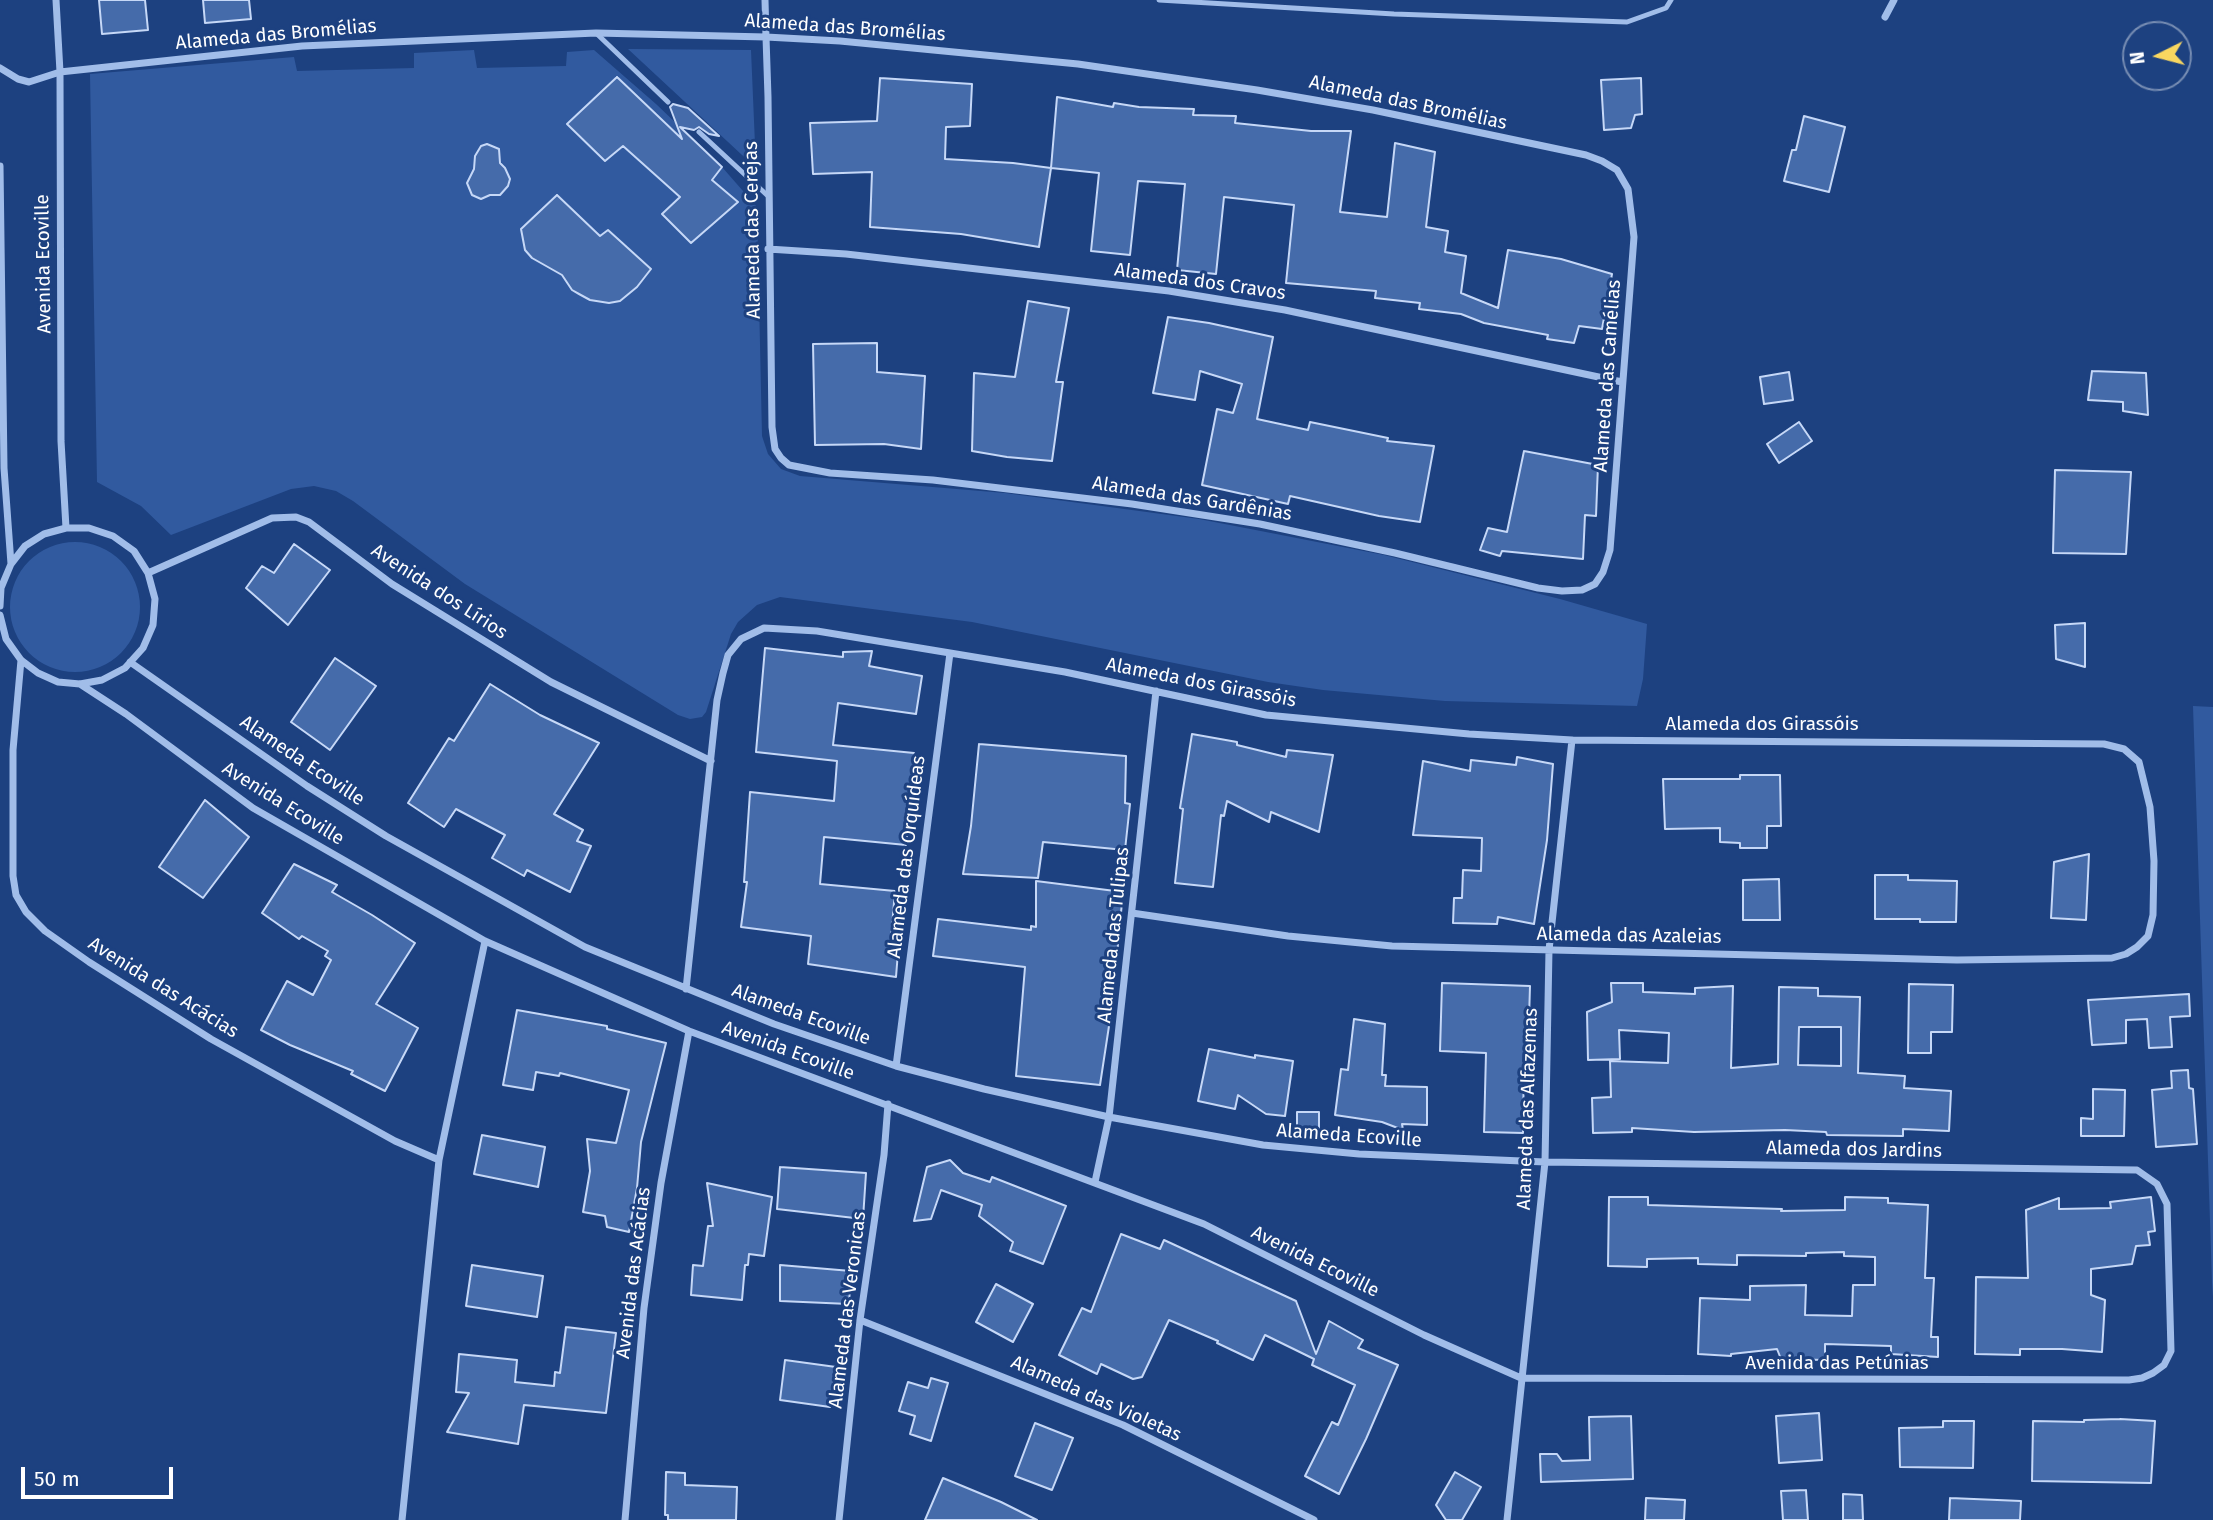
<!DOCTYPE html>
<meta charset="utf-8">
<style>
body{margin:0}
#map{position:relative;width:2213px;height:1520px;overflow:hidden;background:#1d4180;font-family:"Fira Sans",sans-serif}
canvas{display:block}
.north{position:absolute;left:2122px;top:21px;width:70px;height:70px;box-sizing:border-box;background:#1d4180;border:2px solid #778db3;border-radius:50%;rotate:264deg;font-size:19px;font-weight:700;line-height:28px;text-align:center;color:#fff}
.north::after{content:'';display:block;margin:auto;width:24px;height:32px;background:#f9d760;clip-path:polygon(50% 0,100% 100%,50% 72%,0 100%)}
.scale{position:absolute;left:21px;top:1467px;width:152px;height:32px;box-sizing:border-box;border:4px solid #fff;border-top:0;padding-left:9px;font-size:21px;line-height:24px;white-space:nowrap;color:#fff;-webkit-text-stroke:5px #1d4180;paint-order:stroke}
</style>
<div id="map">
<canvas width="2213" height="1520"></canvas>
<div class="north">N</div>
<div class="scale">50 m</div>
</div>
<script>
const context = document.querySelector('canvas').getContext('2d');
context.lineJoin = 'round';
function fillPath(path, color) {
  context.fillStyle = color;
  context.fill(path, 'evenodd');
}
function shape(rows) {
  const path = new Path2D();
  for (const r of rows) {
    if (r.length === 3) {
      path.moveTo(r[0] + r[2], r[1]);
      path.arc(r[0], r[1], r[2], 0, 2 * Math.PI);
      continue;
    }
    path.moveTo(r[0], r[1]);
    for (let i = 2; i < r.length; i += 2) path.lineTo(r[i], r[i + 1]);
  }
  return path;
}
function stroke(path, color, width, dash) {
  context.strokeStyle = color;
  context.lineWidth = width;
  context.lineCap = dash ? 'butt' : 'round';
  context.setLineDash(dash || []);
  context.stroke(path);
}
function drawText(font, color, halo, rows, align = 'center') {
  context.font = font + ' "Fira Sans",sans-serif';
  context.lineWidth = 6;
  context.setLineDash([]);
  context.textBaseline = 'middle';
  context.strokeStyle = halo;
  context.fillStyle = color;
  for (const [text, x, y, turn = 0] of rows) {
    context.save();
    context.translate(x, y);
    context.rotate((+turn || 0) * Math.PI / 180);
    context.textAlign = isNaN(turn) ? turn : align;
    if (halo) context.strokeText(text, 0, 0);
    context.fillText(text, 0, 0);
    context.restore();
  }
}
fillPath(shape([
 [628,49,751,50,756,168],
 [474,50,477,68,566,66,567,52,594,50,656,104,722,167,757,207,762,436,768,454,781,469,800,476,1005,493,1199,519,1384,555,1560,599,1647,624,1643,679,1637,706,1445,701,1323,690,1268,682,972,622,780,597,757,605,738,622,731,634,706,712,702,717,690,719,678,715,465,584,353,501,336,491,314,486,291,489,171,535,141,506,97,482,90,74,294,57,297,71,414,68,414,53],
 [75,607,65],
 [2193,706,2213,707,2213,1297,2212,1282]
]), '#315a9f');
const building = shape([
 [99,0,145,0,148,30,102,34,99,0],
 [203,0,249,0,251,19,205,23,203,0],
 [617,77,682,139,670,107,673,104,688,108,719,136,709,134,699,127,694,130,680,127,722,167,712,180,738,202,691,243,662,214,680,197,623,146,605,161,567,124,617,77],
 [880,78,972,84,970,126,946,127,945,159,1013,163,1051,168,1039,247,961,234,870,227,872,172,813,174,810,123,877,121,880,78],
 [1641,78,1642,114,1635,115,1631,128,1604,130,1601,80,1641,78],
 [1057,97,1113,107,1114,103,1139,107,1194,109,1193,115,1236,116,1235,123,1311,131,1351,131,1340,212,1387,217,1395,143,1435,152,1426,227,1448,231,1445,252,1466,256,1461,293,1498,308,1508,250,1561,259,1612,274,1602,329,1579,326,1574,343,1547,339,1548,335,1484,323,1461,314,1419,309,1420,303,1375,298,1376,291,1286,283,1294,205,1224,197,1216,274,1177,270,1185,184,1138,181,1130,255,1091,251,1099,173,1051,168,1057,97],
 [1804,116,1845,127,1829,192,1784,181,1792,150,1796,150,1804,116],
 [487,144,499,149,500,163,505,168,510,179,508,186,500,195,490,195,481,199,472,195,467,183,474,169,475,156,481,146,487,144],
 [557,195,600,236,608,230,651,269,637,287,620,301,609,303,590,300,579,294,572,290,562,275,532,258,525,250,521,229,557,195],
 [1028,301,1069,308,1056,382,1063,382,1052,461,1007,457,972,451,974,373,1015,377,1028,301],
 [1168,317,1209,323,1273,337,1257,419,1308,430,1310,422,1388,438,1387,441,1434,446,1420,522,1379,516,1290,496,1288,504,1202,485,1217,409,1233,413,1242,384,1200,371,1195,400,1153,393,1168,317],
 [877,343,877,372,925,376,921,449,884,444,815,445,813,344,877,343],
 [2092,371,2146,373,2148,415,2123,411,2123,402,2088,400,2092,371],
 [1789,372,1793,400,1764,404,1760,377,1789,372],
 [1799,422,1812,441,1779,463,1767,444,1799,422],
 [1524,451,1598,465,1596,516,1585,515,1583,559,1502,551,1500,556,1480,550,1488,528,1507,532,1524,451],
 [2055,470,2131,472,2126,554,2053,553,2055,470],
 [294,544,330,570,288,625,246,588,262,566,274,573,294,544],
 [2085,623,2085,667,2056,659,2055,625,2085,623],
 [765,648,843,657,843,652,872,651,869,666,922,676,916,714,838,703,833,745,914,753,906,845,824,837,820,884,895,891,891,938,899,939,896,977,808,964,811,936,741,927,747,882,744,882,750,792,834,801,837,761,756,752,765,648],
 [335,658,376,686,330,750,291,722,335,658],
 [490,684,540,715,599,743,554,814,583,830,577,841,591,846,570,892,527,870,524,876,492,858,505,835,456,809,444,827,408,803,449,738,454,741,490,684],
 [1192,734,1237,742,1237,745,1286,757,1287,750,1333,755,1319,832,1271,812,1269,822,1227,801,1224,816,1221,815,1213,887,1175,883,1183,809,1180,808,1192,734],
 [979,744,1126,756,1125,803,1130,804,1125,850,1043,842,1038,878,963,874,971,826,979,744],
 [1517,757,1553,764,1547,840,1534,924,1498,917,1497,924,1453,923,1454,898,1462,898,1463,870,1481,871,1482,838,1413,835,1423,761,1470,771,1471,760,1516,765,1517,757],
 [1740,775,1780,775,1781,826,1767,826,1767,848,1740,848,1740,843,1720,842,1720,828,1665,829,1663,779,1740,779,1740,775],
 [205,800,249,837,203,898,159,867,205,800],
 [2089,854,2086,920,2051,918,2054,862,2089,854],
 [294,864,337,885,332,892,372,915,415,943,376,1004,418,1028,385,1091,351,1074,353,1071,290,1045,261,1030,287,981,313,995,331,960,325,956,328,951,302,936,299,939,262,913,294,864],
 [1875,875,1908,875,1908,880,1957,881,1956,922,1920,922,1920,919,1875,919,1875,875],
 [1779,879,1780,920,1743,920,1743,880,1779,879],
 [1036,881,1123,892,1115,975,1112,975,1109,1026,1100,1085,1016,1076,1025,967,933,956,938,919,1031,930,1031,926,1036,927,1036,881],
 [1442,983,1530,986,1528,1052,1524,1052,1523,1133,1484,1132,1486,1053,1440,1051,1442,983],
 [1611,983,1643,983,1643,992,1695,994,1695,988,1733,986,1731,1068,1778,1064,1779,987,1818,988,1818,996,1860,997,1858,1073,1905,1076,1904,1088,1951,1091,1949,1131,1903,1129,1903,1136,1827,1135,1826,1132,1785,1130,1694,1132,1632,1128,1632,1132,1593,1133,1592,1098,1611,1097,1610,1061,1668,1063,1669,1033,1619,1030,1620,1059,1588,1060,1587,1012,1612,1002,1611,983],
 [1799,1027,1841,1027,1841,1066,1798,1065,1799,1027],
 [1909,984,1953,985,1952,1032,1931,1032,1931,1053,1908,1053,1909,984],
 [2189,994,2190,1016,2170,1017,2172,1047,2149,1048,2147,1019,2126,1020,2126,1043,2092,1045,2088,1000,2189,994],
 [517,1010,607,1026,607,1029,666,1043,641,1142,637,1188,629,1232,607,1227,605,1216,583,1212,590,1171,587,1139,616,1143,629,1090,560,1073,559,1076,536,1072,533,1090,503,1085,517,1010],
 [1354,1019,1385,1024,1382,1075,1386,1075,1385,1086,1427,1087,1427,1125,1402,1124,1403,1130,1382,1122,1335,1115,1341,1069,1348,1070,1354,1019],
 [1209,1049,1255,1058,1255,1055,1293,1061,1285,1116,1266,1114,1238,1095,1235,1109,1198,1101,1209,1049],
 [2188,1070,2189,1088,2193,1089,2197,1144,2156,1147,2152,1090,2172,1088,2171,1071,2188,1070],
 [2093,1089,2125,1090,2124,1136,2081,1136,2081,1118,2093,1119,2093,1089],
 [1297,1112,1319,1112,1319,1134,1297,1134,1297,1112],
 [482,1135,545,1147,538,1187,474,1174,482,1135],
 [950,1160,963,1173,990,1182,992,1177,1066,1206,1043,1264,1010,1251,1013,1242,979,1216,982,1205,941,1190,931,1219,914,1221,927,1167,950,1160],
 [780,1167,866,1173,863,1219,777,1209,780,1167],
 [707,1183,772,1197,764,1256,749,1254,748,1265,745,1265,742,1300,691,1295,693,1265,703,1266,708,1226,713,1226,707,1183],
 [1609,1197,1648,1197,1648,1205,1782,1209,1781,1211,1845,1210,1845,1197,1888,1198,1888,1203,1928,1205,1925,1278,1934,1278,1931,1337,1938,1337,1938,1357,1891,1354,1891,1346,1825,1344,1825,1360,1781,1359,1777,1349,1731,1354,1731,1356,1698,1354,1700,1298,1750,1300,1750,1286,1806,1285,1805,1315,1852,1316,1853,1285,1875,1285,1875,1257,1844,1256,1844,1252,1806,1253,1806,1256,1737,1255,1737,1265,1698,1264,1698,1258,1647,1259,1647,1267,1608,1266,1609,1197],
 [2151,1197,2155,1231,2148,1232,2150,1245,2136,1246,2132,1264,2091,1269,2091,1295,2105,1300,2102,1352,2062,1349,2020,1349,2020,1355,1975,1354,1976,1277,2028,1278,2026,1210,2059,1198,2059,1209,2111,1208,2110,1202,2151,1197],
 [1121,1234,1160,1249,1164,1240,1296,1301,1316,1354,1329,1321,1363,1340,1358,1348,1398,1365,1366,1439,1339,1494,1305,1476,1332,1422,1338,1425,1355,1385,1312,1365,1314,1359,1265,1335,1253,1360,1217,1343,1218,1341,1169,1320,1142,1377,1133,1379,1101,1364,1097,1374,1059,1355,1082,1308,1091,1312,1121,1234],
 [472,1265,543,1276,537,1317,466,1306,472,1265],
 [780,1265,851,1271,849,1304,780,1301,780,1265],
 [996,1284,1033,1304,1013,1342,976,1322,996,1284],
 [566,1327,616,1333,606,1413,524,1405,518,1444,447,1432,469,1393,456,1392,459,1354,517,1360,515,1382,554,1386,555,1372,560,1373,566,1327],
 [785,1360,836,1367,830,1407,780,1400,785,1360],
 [931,1378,948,1383,931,1441,910,1434,915,1416,899,1411,908,1382,928,1388,931,1378],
 [1819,1413,1822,1460,1779,1463,1776,1416,1819,1413],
 [1631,1416,1633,1479,1541,1482,1540,1454,1557,1454,1562,1461,1590,1460,1589,1417,1631,1416],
 [2120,1419,2155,1421,2151,1483,2032,1481,2033,1421,2084,1422,2084,1420,2120,1419],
 [1943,1421,1974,1421,1973,1468,1900,1467,1899,1428,1943,1427,1943,1421],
 [1035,1423,1073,1438,1052,1490,1015,1476,1035,1423],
 [666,1472,685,1473,685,1485,737,1487,736,1520,668,1520,668,1515,665,1515,666,1472],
 [1455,1472,1481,1487,1462,1520,1446,1520,1436,1505,1455,1472],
 [943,1478,1001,1502,1037,1520,925,1520,943,1478],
 [1806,1490,1808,1520,1783,1520,1781,1491,1806,1490],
 [1843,1494,1862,1495,1863,1520,1843,1520,1843,1494],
 [1646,1498,1685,1500,1684,1520,1645,1520,1646,1498],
 [1950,1498,2021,1501,2020,1520,1949,1520,1950,1498]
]);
fillPath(building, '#456baa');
stroke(building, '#c6d8f7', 2);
stroke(shape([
 [1159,0,1394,14,1627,22,1666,8,1671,0],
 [596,33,668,102],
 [699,132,768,196]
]), '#a1bde9', 5);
stroke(shape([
 [56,0,60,72,61,441,66,528],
 [1885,17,1894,0],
 [0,68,18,79,29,82,60,72,302,46,596,33,766,37,840,41,1078,64,1257,90,1373,110,1586,155,1602,161,1617,170,1628,189,1634,237,1610,550,1603,572,1595,584,1582,590,1562,591,1538,588,1395,553,1260,524,1132,504,933,480,830,473,789,465,781,458,775,449,772,427,768,97,766,37,765,0],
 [0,166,4,468,11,564],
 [768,249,846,254,1169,291,1285,310,1622,382],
 [148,573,272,518,296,517,309,522,392,584,551,682,711,761],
 [0,606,1,588,11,564,25,546,44,534,66,528,89,528,113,536,134,551,148,573,155,599,153,625,143,648,125,668,102,680,80,684,58,682,38,673,21,660,6,639,0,615],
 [21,660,13,750,13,876,16,895,26,912,45,931,89,962,211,1039,395,1141,439,1160],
 [80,684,126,714,253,808,485,941,689,1031,1204,1224,1424,1335,1521,1378,2129,1380,2142,1378,2153,1373,2164,1365,2171,1351,2167,1204,2157,1184,2137,1170,1545,1162,1359,1154,1263,1145,1109,1117,984,1089,896,1066,774,1024,585,947,386,836,307,786,130,662],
 [686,989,717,700,723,673,728,655,741,639,764,628,817,631,1065,672,1266,715,1469,734,1572,740,2104,744,2124,749,2139,762,2150,807,2154,861,2153,915,2148,936,2137,947,2126,954,2112,958,1957,960,1392,946,1288,936,1132,913],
 [896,1066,950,653],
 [1095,1182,1109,1117,1156,691],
 [860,1320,1123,1425,1314,1520],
 [402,1520,439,1160,485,941],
 [625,1520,644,1308,661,1183,689,1031],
 [839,1520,860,1320,884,1155,888,1104],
 [1507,1520,1545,1162,1549,950,1572,740]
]), '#a1bde9', 7);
drawText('19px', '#fff', '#1d4180', [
 ["Alameda das Bromélias",845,28,4],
 ["Alameda das Bromélias",276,35,-5],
 ["Alameda das Bromélias",1408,103,12],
 ["Alameda das Cerejas",753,230,-91],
 ["Avenida Ecoville",44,264,-91],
 ["Alameda dos Cravos",1200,282,8],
 ["Alameda das Camélias",1608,376,-86],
 ["Alameda das Gardênias",1192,499,9],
 ["Avenida dos Lírios",439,592,33],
 ["Alameda dos Girassóis",1201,683,11],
 ["Alameda dos Girassóis",1762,725],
 ["Alameda Ecoville",302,761,34],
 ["Avenida Ecoville",283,804,32],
 ["Alameda das Orquídeas",907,857,-83],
 ["Alameda das Tulipas",1114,935,-84],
 ["Alameda das Azaleias",1629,936,1],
 ["Avenida das Acácias",163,988,32],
 ["Alameda Ecoville",801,1015,20],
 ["Avenida Ecoville",788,1051,20],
 ["Alameda das Alfazemas",1528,1109,-88],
 ["Alameda Ecoville",1349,1136,4],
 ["Alameda dos Jardins",1854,1150,1],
 ["Avenida Ecoville",1315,1262,26],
 ["Avenida das Acácias",634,1273,-83],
 ["Alameda das Veronicas",848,1310,-83],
 ["Avenida das Petúnias",1837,1364],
 ["Alameda das Violetas",1096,1399,24]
]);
</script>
